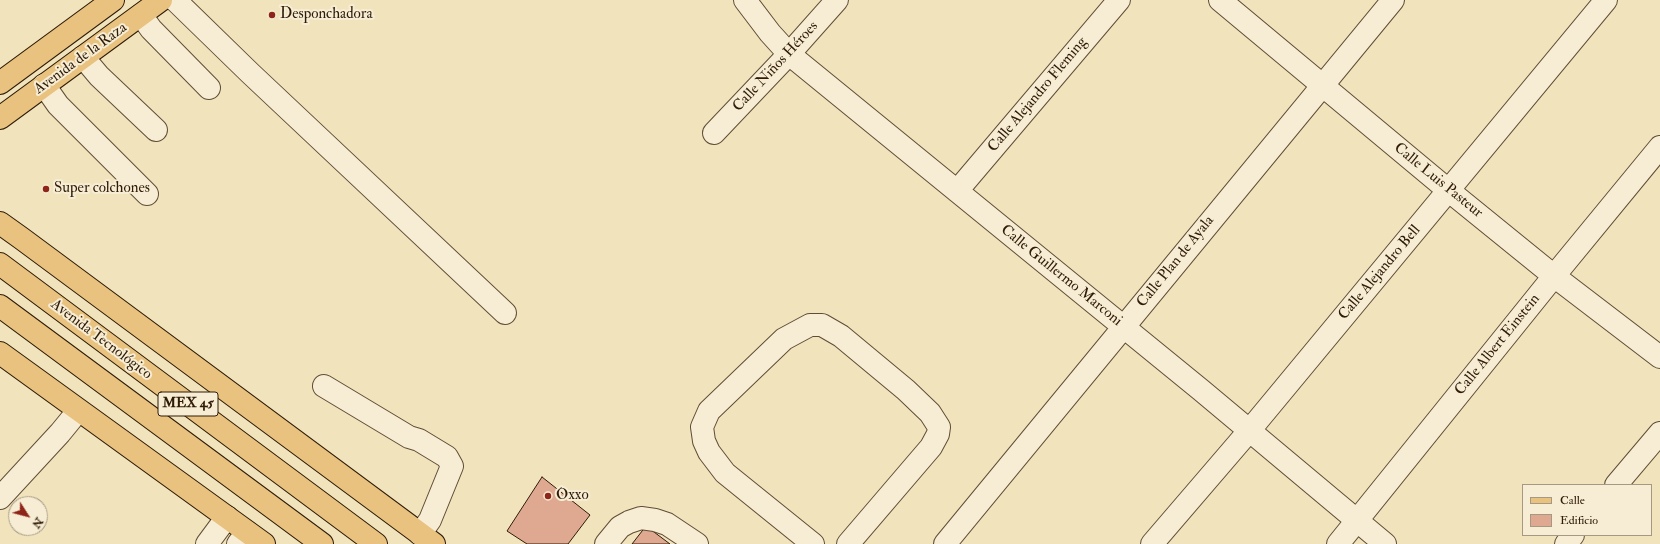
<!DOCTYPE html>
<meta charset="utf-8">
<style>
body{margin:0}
#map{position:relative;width:1660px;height:544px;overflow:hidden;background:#f1e4bd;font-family:"IM FELL Double Pica",serif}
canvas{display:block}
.legend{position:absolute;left:1522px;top:484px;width:130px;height:52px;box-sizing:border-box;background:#f6edd4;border:1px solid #a69982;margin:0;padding:5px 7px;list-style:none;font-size:12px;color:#2f1b08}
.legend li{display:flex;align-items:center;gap:8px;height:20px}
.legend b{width:20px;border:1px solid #a69982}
.north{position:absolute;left:8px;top:496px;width:40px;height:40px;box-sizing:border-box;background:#f6edd4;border:1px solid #a69982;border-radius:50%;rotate:126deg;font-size:11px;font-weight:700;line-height:16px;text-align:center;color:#2f1b08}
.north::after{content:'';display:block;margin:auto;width:14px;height:18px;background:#8f2418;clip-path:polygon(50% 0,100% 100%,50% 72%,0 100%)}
</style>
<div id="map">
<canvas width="1660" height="544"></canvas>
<ul class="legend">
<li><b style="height:5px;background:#e8c27e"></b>Calle</li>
<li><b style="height:11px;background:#dfa991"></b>Edificio</li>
</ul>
<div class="north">N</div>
</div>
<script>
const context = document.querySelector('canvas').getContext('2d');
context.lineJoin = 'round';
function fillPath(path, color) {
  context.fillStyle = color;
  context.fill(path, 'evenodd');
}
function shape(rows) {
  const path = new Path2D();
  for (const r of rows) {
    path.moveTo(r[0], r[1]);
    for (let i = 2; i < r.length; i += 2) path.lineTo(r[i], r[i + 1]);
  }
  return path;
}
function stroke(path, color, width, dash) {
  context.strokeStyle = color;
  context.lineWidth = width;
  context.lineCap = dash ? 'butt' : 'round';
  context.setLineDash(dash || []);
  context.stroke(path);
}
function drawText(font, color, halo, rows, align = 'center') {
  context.font = font + ' "IM FELL Double Pica",serif';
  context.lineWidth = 4;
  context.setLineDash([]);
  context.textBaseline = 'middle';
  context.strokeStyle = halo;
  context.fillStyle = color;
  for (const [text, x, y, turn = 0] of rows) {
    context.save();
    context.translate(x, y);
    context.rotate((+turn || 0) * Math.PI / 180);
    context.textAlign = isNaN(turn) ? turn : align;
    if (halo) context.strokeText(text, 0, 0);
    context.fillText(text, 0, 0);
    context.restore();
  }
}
const building = shape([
 [542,477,590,515,568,544,527,544,507,531,542,477],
 [646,526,670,544,632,544,646,526]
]);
fillPath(building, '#dfa991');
stroke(building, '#2f1b08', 1);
const minor = shape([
 [175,0,250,73,505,313],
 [745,0,770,33,789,54,1201,390,1385,544],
 [1220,0,1448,190,1554,276,1660,357],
 [141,15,151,29,209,88],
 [83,57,99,76,156,130],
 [44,85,58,105,147,194],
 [714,133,789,54,837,0],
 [957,191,1119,0],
 [324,386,409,437,419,440,447,457,452,466,430,520,420,534],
 [1616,485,1660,433],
 [0,498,60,433,78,411],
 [207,544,227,517],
 [238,544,247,532],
 [606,544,620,527,629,522,641,518,655,520,667,524,697,544],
 [813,544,725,473,709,452,704,441,702,427,709,411,784,339,810,325,822,325,841,336,906,390,930,413,939,427,938,434,931,447,848,544],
 [945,544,1393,0],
 [1152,544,1249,431,1606,0],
 [1338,544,1554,276,1660,147],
 [1566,544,1573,535]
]);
const major = shape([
 [0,83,113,0],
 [0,118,161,0],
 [0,223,21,238,434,544],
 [0,264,376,544],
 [0,306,322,544],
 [0,353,264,544]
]);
stroke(minor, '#604d35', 24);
stroke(major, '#2f1b08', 24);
stroke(minor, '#f6edd4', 22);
stroke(major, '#e8c27e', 22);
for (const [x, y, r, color] of [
 [272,15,4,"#8f2418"],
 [46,189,4,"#8f2418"],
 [548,496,4,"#8f2418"]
]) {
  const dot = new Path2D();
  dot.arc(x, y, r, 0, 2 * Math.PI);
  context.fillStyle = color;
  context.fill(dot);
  stroke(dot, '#f6edd4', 1.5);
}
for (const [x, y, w] of [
 [188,404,60]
]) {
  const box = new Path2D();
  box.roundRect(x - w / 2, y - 12, w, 24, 3);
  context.fillStyle = '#f6edd4';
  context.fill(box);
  stroke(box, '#2f1b08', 1);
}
drawText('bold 14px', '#2f1b08', null, [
 ["MEX 45",188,404]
]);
drawText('15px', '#2f1b08', '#f6edd4', [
 ["Desponchadora",280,15],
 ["Super colchones",54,189],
 ["Oxxo",556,496]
], 'left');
drawText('15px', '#2f1b08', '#f6edd4', [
 ["Avenida de la Raza",81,59,-36],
 ["Calle Niños Héroes",776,67,-47],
 ["Calle Alejandro Fleming",1038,95,-50],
 ["Calle Luis Pasteur",1438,181,39],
 ["Calle Plan de Ayala",1176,262,-51],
 ["Calle Alejandro Bell",1380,273,-50],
 ["Calle Guillermo Marconi",1061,276,39],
 ["Avenida Tecnológico",101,340,37],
 ["Calle Albert Einstein",1498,345,-51]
]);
</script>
